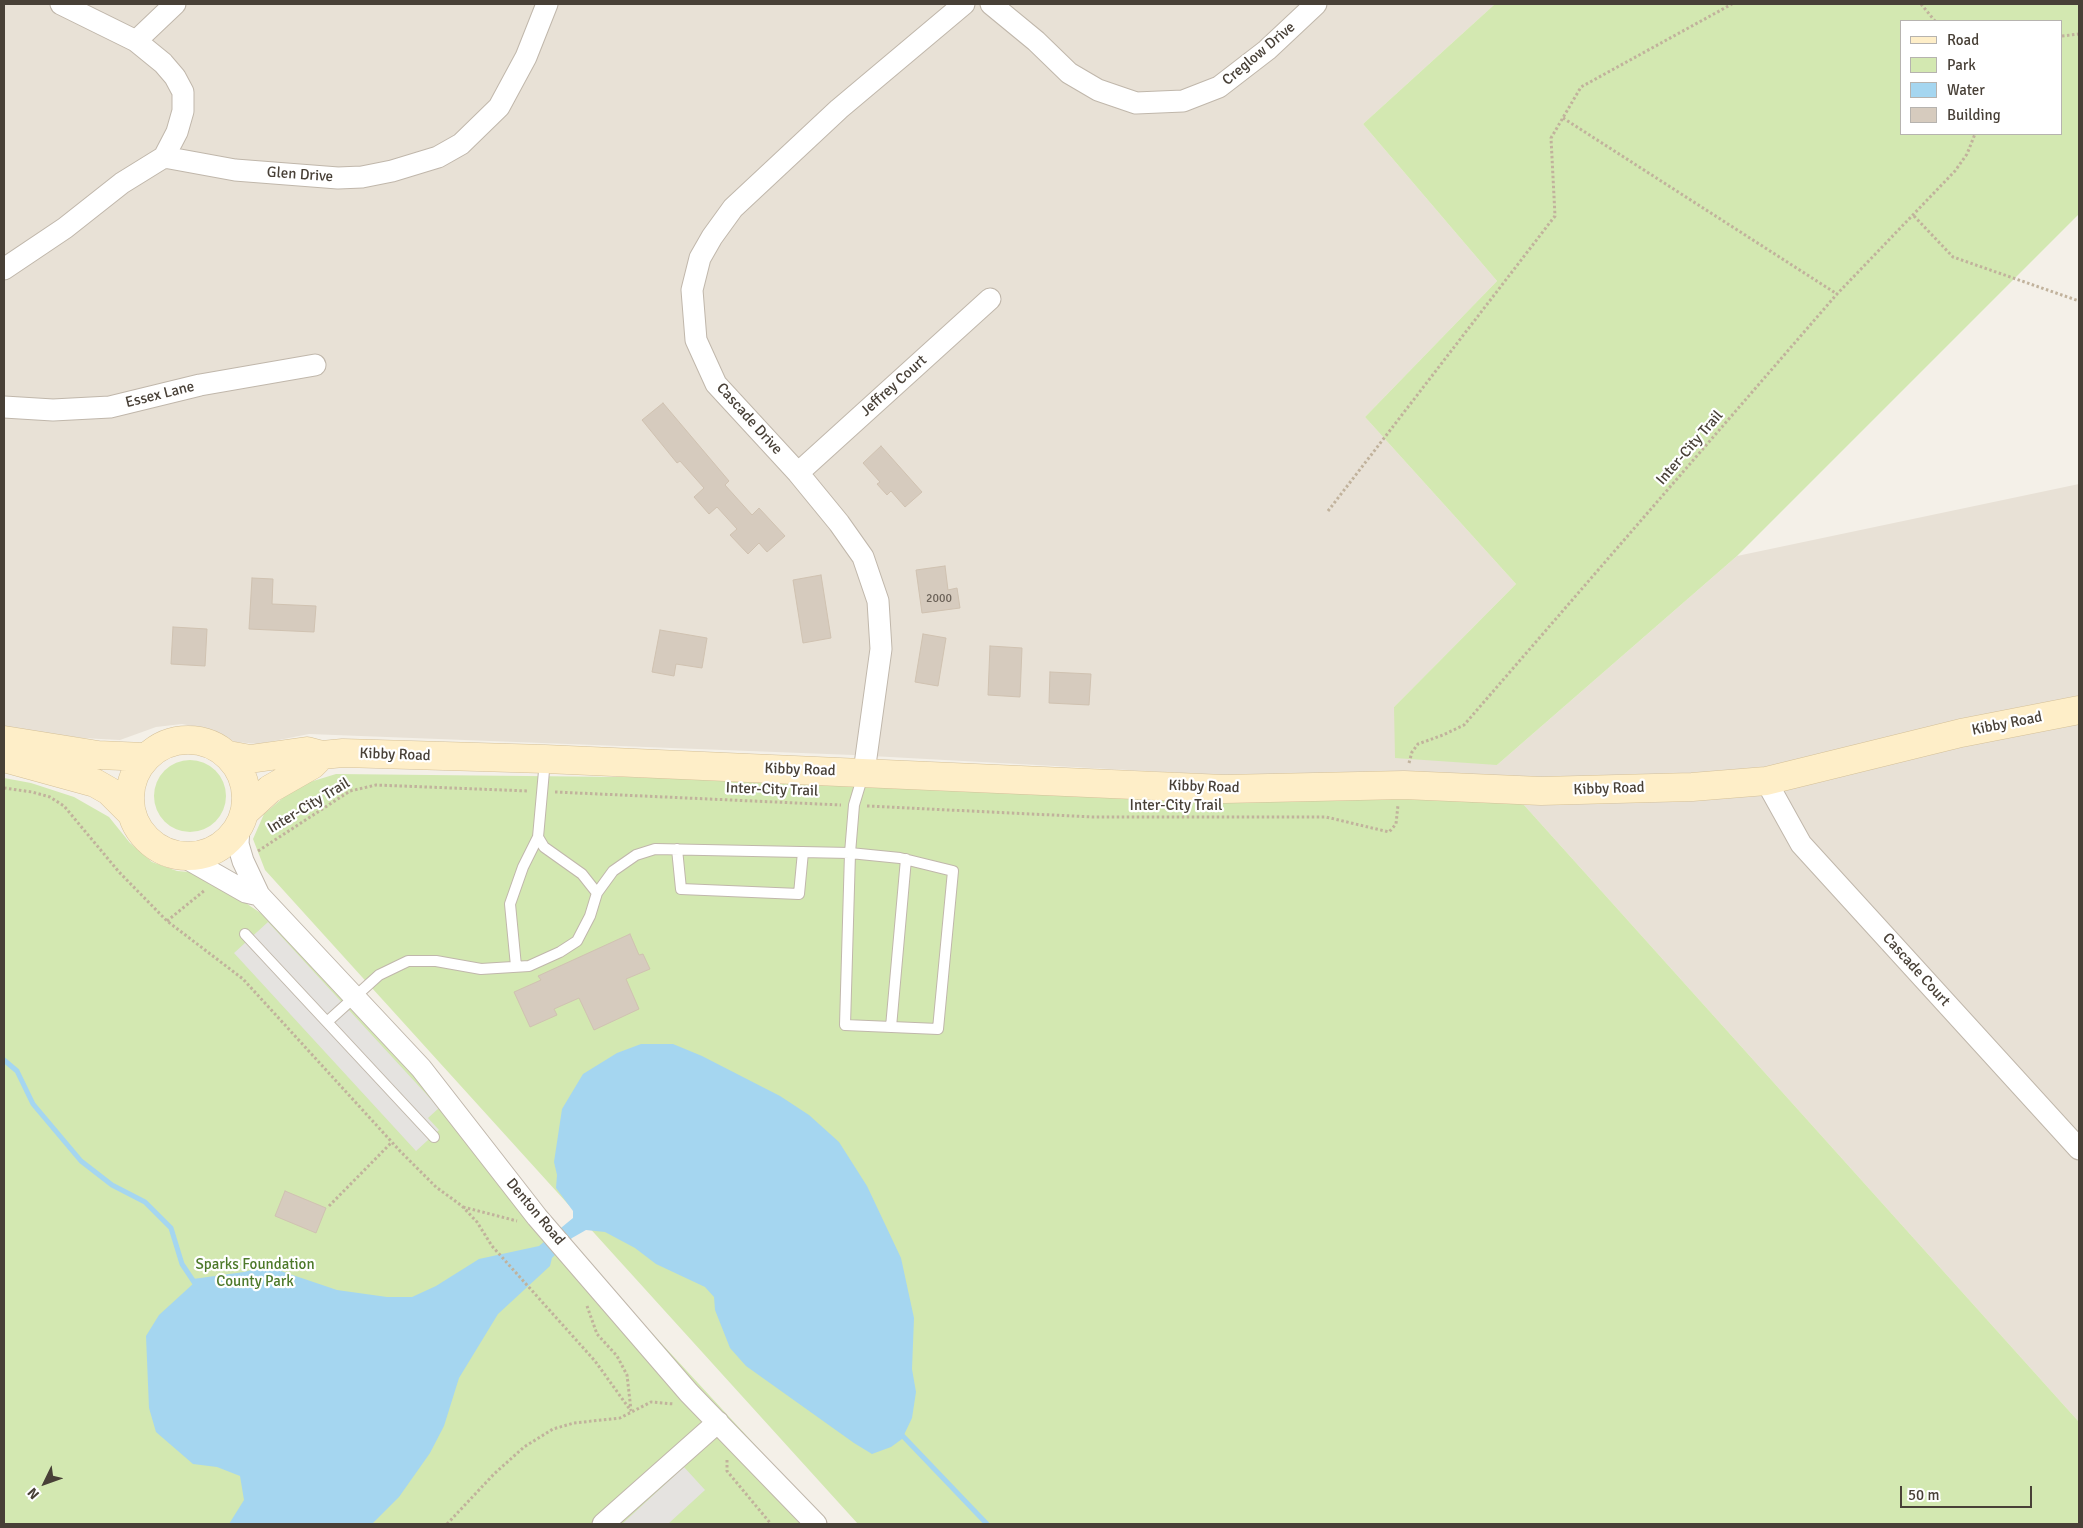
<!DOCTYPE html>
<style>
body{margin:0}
#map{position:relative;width:2083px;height:1528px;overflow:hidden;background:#f4f0e8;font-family:Signika,sans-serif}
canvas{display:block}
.frame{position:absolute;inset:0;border:5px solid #484037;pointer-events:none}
.legend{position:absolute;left:1900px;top:20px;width:162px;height:115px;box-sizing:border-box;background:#fff;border:1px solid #b6b3af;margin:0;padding:6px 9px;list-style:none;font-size:15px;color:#484037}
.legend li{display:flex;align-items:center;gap:10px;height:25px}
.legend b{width:25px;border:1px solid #b6b3af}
.north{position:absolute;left:20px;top:1458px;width:50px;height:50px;-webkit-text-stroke:4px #fff;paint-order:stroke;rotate:228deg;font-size:14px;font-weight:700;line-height:20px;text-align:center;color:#484037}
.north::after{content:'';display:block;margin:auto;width:18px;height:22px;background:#484037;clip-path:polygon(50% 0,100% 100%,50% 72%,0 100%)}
.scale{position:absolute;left:1900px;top:1486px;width:132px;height:22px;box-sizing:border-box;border:2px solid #484037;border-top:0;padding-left:6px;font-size:15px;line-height:18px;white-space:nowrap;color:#484037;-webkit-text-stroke:4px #fff;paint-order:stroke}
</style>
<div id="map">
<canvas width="2083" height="1528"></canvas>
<div class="frame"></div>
<ul class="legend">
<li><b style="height:6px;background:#feeec8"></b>Road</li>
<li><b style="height:14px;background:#d3e8b1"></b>Park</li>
<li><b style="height:14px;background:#a5d6f0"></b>Water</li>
<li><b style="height:14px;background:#d6cbbe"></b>Building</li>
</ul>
<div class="north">N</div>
<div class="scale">50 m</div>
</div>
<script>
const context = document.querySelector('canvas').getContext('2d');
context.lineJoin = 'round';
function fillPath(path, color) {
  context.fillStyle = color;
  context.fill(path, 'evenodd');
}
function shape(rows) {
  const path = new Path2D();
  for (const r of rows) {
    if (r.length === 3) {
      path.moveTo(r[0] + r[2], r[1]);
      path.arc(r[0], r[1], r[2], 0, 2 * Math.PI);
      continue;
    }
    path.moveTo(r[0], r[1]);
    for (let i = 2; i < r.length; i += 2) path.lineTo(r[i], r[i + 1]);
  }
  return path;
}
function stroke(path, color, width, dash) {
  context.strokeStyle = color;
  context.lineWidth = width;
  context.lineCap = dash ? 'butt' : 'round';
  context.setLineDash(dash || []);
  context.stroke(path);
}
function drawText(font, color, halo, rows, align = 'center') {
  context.font = font + ' Signika,sans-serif';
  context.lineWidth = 4.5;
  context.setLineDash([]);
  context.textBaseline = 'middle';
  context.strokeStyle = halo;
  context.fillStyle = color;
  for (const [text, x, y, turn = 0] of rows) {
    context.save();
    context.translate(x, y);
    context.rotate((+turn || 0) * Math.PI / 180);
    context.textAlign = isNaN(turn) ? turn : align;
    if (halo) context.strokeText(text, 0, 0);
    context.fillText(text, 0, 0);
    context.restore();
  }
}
fillPath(shape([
 [4,4,1495,4,1363,124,1497,281,1365,417,1516,584,1394,707,1497,765,1737,556,2079,484,2079,1422,1524,805,1474,786,1404,785,853,755,309,734,259,744,236,742,206,729,182,724,156,727,120,740,82,738,4,728]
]), '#e8e1d6');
fillPath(shape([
 [1495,4,2079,4,2079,214,1737,556,1497,765,1395,758,1394,707,1516,584,1365,417,1497,281,1363,124],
 [1902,21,2062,21,2062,134,1902,134],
 [190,796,36],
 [336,774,1474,786,1524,805,2079,1422,2079,1524,858,1524,265,870,253,839,264,814,284,797,310,782],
 [4,778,31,783,74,797,109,817,130,843,152,862,177,871,201,873,271,920,828,1524,4,1524]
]), '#d3e8b1');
fillPath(shape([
 [268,922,439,1108,428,1118,439,1130,416,1151,234,953],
 [684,1467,705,1490,668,1524,622,1524]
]), '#e5e3e0');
fillPath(shape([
 [641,1044,673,1044,702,1056,780,1096,809,1115,839,1142,867,1186,901,1258,914,1318,912,1369,916,1392,912,1418,902,1439,891,1447,872,1454,854,1443,746,1366,730,1348,715,1310,714,1297,705,1287,656,1264,635,1248,605,1232,586,1230,572,1238,552,1258,550,1266,498,1314,459,1378,444,1426,430,1453,399,1497,372,1524,229,1524,244,1500,240,1476,217,1467,193,1464,156,1432,149,1408,146,1336,159,1315,194,1283,193,1279,244,1272,266,1266,337,1290,387,1297,412,1297,436,1286,479,1259,539,1246,573,1218,573,1211,556,1188,557,1175,554,1162,562,1109,583,1074,617,1053]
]), '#a5d6f0');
stroke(shape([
 [4,1060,17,1071,33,1104,81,1161,112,1185,145,1202,171,1228,182,1264,198,1288],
 [899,1432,987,1524]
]), '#a5d6f0', 5);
const building = shape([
 [663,403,729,481,725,485,752,515,759,508,785,536,767,552,759,543,748,554,730,535,737,529,717,507,709,514,694,497,704,488,680,461,677,463,642,420,663,403],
 [881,446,922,492,905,507,891,491,887,495,877,484,880,482,863,463,881,446],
 [945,566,948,590,957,588,960,608,922,613,916,570,945,566],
 [821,575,831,638,803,643,793,580,821,575],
 [252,578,273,579,272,604,316,606,314,632,249,629,252,578],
 [173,627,207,629,205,666,171,664,173,627],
 [660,630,707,638,702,668,676,664,674,676,652,672,660,630],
 [923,634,946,638,938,686,915,682,923,634],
 [990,646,1022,648,1020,697,988,695,990,646],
 [1050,672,1091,674,1089,705,1049,703,1050,672],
 [630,934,639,955,643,954,650,969,626,979,639,1009,594,1030,579,998,554,1009,557,1015,530,1027,514,992,541,980,538,976,630,934],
 [285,1191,326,1208,316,1233,275,1216,285,1191]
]);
fillPath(building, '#d6cbbe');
stroke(building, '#d0c2b1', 1);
const service = shape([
 [538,837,544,847,582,874,597,893],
 [677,849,681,889,799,894,803,852],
 [850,853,900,858,953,871,938,1029,845,1025,850,853],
 [245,934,434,1137],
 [516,966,510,904,523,867,538,837,545,760],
 [327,1022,379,975,408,961,436,961,481,969,529,966,560,952,577,941,590,916,597,893,613,871,636,855,655,849,850,853,854,805,863,775],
 [891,1027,906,859]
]);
const minor = shape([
 [61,4,136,41,163,63,175,77,183,92,183,111,177,132,164,157],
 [991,4,1036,41,1069,73,1098,90,1136,103,1183,101,1219,87,1267,50,1316,4],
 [136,41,175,4],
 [4,269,65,228,122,183,164,157,235,170,338,178,362,177,392,171,438,157,461,144,499,107,526,57,547,4],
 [4,407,53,410,110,407,200,385,315,365],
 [798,473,990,299],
 [864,772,881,649,878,601,863,557,839,523,798,473,716,384,696,340,692,290,700,258,712,237,733,208,839,109,964,4],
 [1766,781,1801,844,2079,1149],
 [239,827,238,844,243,861,259,895,421,1068,537,1217,689,1393,816,1524],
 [181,855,246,892,259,895],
 [603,1524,718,1422]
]);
const secondary = shape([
 [188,798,58],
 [4,740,98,755,145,757],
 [228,755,250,759,307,751,322,755,343,753,545,759,1224,789,1404,785,1541,791,1692,787,1766,781,1961,733,2079,710],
 [4,758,95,783,109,791,130,812],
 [246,811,270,789,312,765,322,755]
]);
stroke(service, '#c0b7ab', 12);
stroke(minor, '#c0b7ab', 23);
stroke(secondary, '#d4c099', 29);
stroke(shape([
 [1921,4,1935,21],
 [2062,36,2079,34],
 [1563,118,1837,294],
 [1914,216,1953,257,2079,301],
 [1328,511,1555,216,1551,138,1581,87,1732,4],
 [1409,763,1412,752,1418,744,1443,735,1464,725,1837,294,1955,171,1967,154,1975,134],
 [4,788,32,792,50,797,64,806,119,872,167,921,243,979,400,1151,436,1187,462,1206,477,1222,492,1246,595,1361,631,1411],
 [555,792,841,805],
 [867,806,1093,817,1326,817,1389,832,1396,824,1398,805],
 [258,851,350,791,376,785,528,791],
 [167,921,205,890],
 [329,1206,392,1142],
 [463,1207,517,1221],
 [587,1306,597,1334,617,1356,627,1375,631,1410],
 [727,1460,727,1471,771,1524],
 [447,1524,494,1474,524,1447,553,1429,574,1423,620,1418,651,1402,674,1404]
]), '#c1b29c', 3, [2.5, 2.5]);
stroke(service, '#fff', 10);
stroke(minor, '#fff', 21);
stroke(secondary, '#feeec8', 28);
drawText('12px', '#6c6359', null, [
 ["2000",939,599]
]);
drawText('15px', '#484037', '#fff', [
 ["Creglow Drive",1259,54,-40],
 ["Glen Drive",300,175,4],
 ["Jeffrey Court",894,386,-42],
 ["Essex Lane",160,395,-14],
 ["Cascade Drive",749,419,48],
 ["Inter-City Trail",1690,448,-49],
 ["Kibby Road",2007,724,-11],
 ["Kibby Road",395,755,2],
 ["Kibby Road",800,770,2],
 ["Kibby Road",1204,787,2],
 ["Kibby Road",1609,789,-2],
 ["Inter-City Trail",772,790,2],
 ["Inter-City Trail",309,806,-31],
 ["Inter-City Trail",1176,806],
 ["Cascade Court",1916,970,48],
 ["Denton Road",535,1212,50]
]);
drawText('15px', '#4d792a', '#fff', [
 ["Sparks Foundation",255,1265],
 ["County Park",255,1282]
]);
</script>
